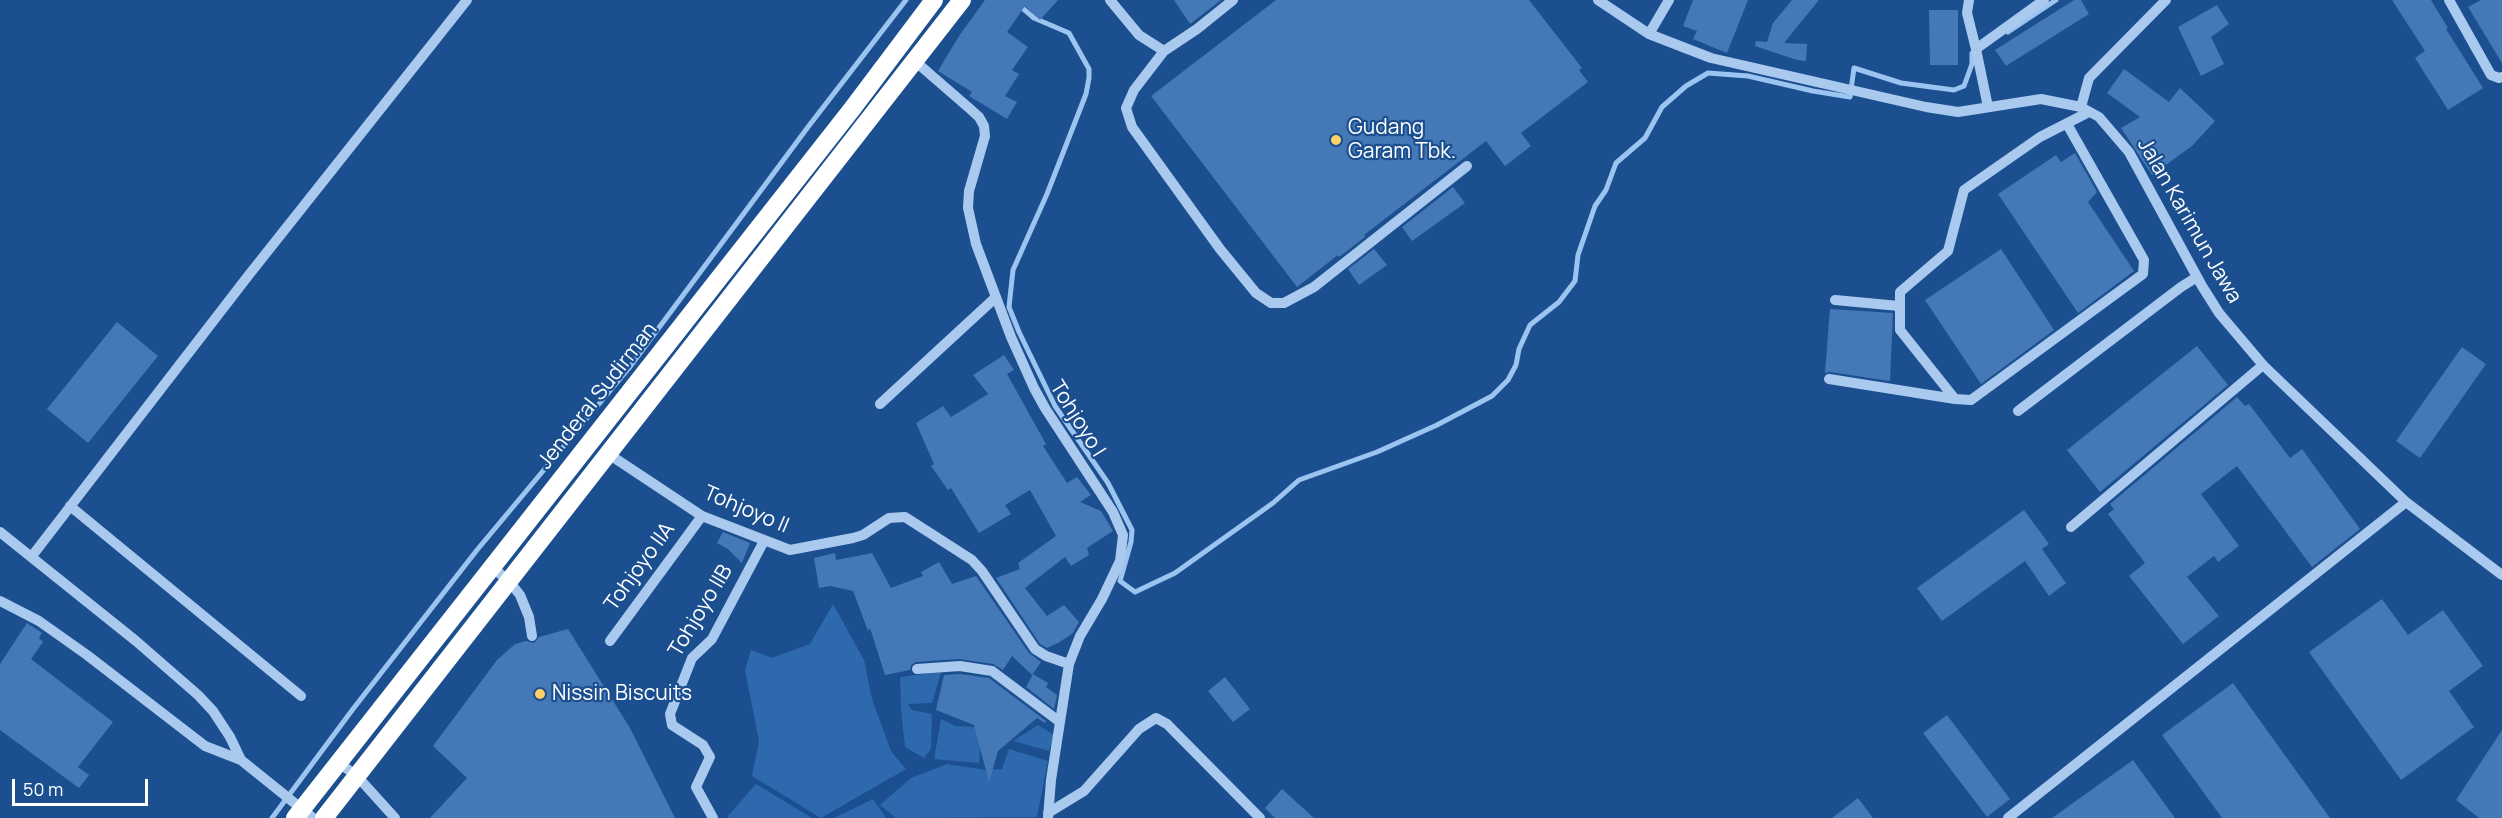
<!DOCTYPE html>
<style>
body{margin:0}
#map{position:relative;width:2502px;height:818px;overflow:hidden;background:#1b4f8f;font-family:Manrope,sans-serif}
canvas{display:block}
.scale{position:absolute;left:12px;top:779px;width:136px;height:27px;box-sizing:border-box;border:3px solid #fff;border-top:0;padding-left:8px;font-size:18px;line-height:21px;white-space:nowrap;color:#fff;-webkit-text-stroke:4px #1b4f8f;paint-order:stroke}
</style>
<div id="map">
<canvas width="2502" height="818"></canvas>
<div class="scale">50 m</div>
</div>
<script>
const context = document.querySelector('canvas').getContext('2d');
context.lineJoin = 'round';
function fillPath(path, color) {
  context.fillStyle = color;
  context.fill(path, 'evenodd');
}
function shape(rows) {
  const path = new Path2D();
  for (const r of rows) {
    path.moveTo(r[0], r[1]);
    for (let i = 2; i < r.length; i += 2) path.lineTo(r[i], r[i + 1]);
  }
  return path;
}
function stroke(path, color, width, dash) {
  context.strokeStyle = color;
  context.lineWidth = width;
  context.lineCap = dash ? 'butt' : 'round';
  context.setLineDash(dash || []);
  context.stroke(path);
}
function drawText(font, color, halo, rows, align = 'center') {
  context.font = font + ' Manrope,sans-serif';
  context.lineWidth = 4.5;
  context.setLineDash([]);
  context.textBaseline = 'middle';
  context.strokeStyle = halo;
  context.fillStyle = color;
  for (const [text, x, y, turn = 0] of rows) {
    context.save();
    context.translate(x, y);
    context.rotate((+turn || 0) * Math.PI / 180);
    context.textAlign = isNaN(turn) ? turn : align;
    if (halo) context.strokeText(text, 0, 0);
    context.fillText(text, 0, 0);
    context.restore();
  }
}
fillPath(shape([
 [833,604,864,660,872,699,891,751,906,769,821,818,752,776,759,741,745,670,751,650,772,658,810,644],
 [941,672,932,703,908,704,912,710,932,714,931,749,924,758,905,747,901,709,900,677],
 [941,719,955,726,978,727,982,731,979,763,934,759],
 [1038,725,1054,735,1049,751,1013,741],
 [1009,749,1048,761,1037,817,896,818,880,805,911,778,947,764,985,770,1002,769],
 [756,784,812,818,729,818,728,816],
 [873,799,886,818,834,818]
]), '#2e69ad');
stroke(shape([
 [1013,0,1034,18,1069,33,1089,69,1089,78,1086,94,1047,194,1013,270,1009,307,1019,332,1055,406,1108,483,1132,530,1131,542,1120,581,1135,592,1175,573,1273,503,1299,480,1377,452,1437,425,1492,396,1508,380,1516,365,1519,349,1530,325,1559,302,1575,281,1578,255,1595,206,1606,190,1616,163,1645,138,1662,107,1686,86,1708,73,1748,76,1813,91,1850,97,1854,68,1901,83,1954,90,1964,86,1972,64,1972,53,1976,51],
 [2008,32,2056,0],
 [272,818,353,709,477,550,629,368,808,127,906,0]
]), '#9cc4f0', 5);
fillPath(shape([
 [985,0,1058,0,1040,20,1025,6,1007,32,1028,47,1012,70,1019,74,1005,96,1017,102,1007,119,969,96,972,92,938,71,959,36],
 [1174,0,1221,0,1190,24],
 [1276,0,1529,0,1582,68,1579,70,1588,82,1521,133,1531,146,1505,166,1486,141,1364,235,1365,237,1339,257,1338,255,1297,287,1151,96],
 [1693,0,1748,0,1727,53,1693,39,1697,31,1683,26],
 [1792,0,1819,0,1784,43,1807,44,1806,61,1797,60,1755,46,1756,41,1767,42,1773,23],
 [2074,0,2081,0,2089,14,2006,66,1995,50],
 [2392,0,2431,0,2448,28,2446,29,2483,88,2448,110,2415,58,2425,51],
 [2481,0,2502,0,2502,63,2468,7],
 [2217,5,2229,24,2211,37,2224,64,2201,76,2178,27],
 [1929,10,1958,10,1958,65,1930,65],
 [2124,69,2169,102,2180,88,2215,121,2192,146,2152,175,2121,128,2140,117,2107,93],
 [2075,153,2097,192,2088,202,2134,271,2078,313,1998,194,2056,155,2061,162],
 [1453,187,1465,203,1412,241,1402,227],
 [1374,249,1387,265,1359,285,1348,269],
 [2001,249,2054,330,1981,384,1925,300],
 [1830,309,1893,313,1890,381,1830,372,1825,373],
 [117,322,158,356,88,443,47,409],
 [2197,346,2228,385,2100,492,2067,450],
 [2462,347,2486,364,2420,458,2396,441],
 [1004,355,1014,370,1007,374,1046,444,1043,446,1067,483,1077,477,1091,495,1080,502,1101,511,1113,531,1087,548,1089,555,1071,566,1065,557,1025,588,1047,616,1064,605,1079,622,1073,633,1058,643,1047,648,1040,644,996,578,1020,569,1018,563,1056,536,1030,490,1005,505,1011,514,979,533,951,488,948,490,931,466,934,464,916,423,943,406,951,417,988,394,973,375],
 [2237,397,2245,406,2249,404,2290,458,2302,449,2360,529,2312,567,2237,466,2201,494,2239,546,2218,562,2214,556,2187,577,2219,616,2183,644,2129,576,2145,563,2108,514,2114,509,2110,504],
 [2024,510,2049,544,2042,549,2066,583,2049,596,2025,561,1942,621,1917,588],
 [723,532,750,543,742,563,728,549,717,543],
 [835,553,836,560,872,553,891,588,923,576,921,572,939,562,952,584,976,576,1029,653,1041,662,1032,675,1012,656,1003,670,993,664,959,659,916,662,911,665,910,670,885,675,870,628,868,631,853,591,830,586,819,588,814,558],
 [2382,599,2408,635,2443,610,2483,666,2449,691,2474,727,2401,780,2309,652],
 [27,623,42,633,39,638,43,642,31,659,113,722,78,767,89,775,79,788,0,730,0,664],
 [568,629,630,728,675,818,430,818,467,778,433,746,497,660,515,644,526,641,534,643,539,637],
 [960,674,989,678,1046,721,1045,723,1037,718,998,751,989,782,974,725,936,710,944,675],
 [1033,674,1048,683,1046,687,1057,695,1054,709,1026,687],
 [1225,677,1250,709,1233,722,1208,691],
 [2233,683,2330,818,2222,818,2162,735],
 [1947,715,2010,799,1987,817,1923,733],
 [2502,730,2502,818,2479,818,2456,800],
 [2133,760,2175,818,2052,818],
 [1282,789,1314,818,1275,818,1265,808],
 [1858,798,1873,818,1832,818]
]), '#4478b7');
stroke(shape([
 [1110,0,1139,35,1164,51,1197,29,1233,0],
 [1598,0,1649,34,1711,58,1926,107,1958,112,2041,99,2081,107,2099,117,2129,152,2202,286,2219,313,2263,365,2406,502,2502,575],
 [1969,0,1967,13,1976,49],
 [2449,0,2491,75,2499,78,2502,77],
 [1649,34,1669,0],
 [1164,51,1134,90,1126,108,1132,127,1220,249,1256,293,1271,303,1284,303,1314,287,1467,166],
 [916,62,969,108,979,117,984,126,985,136,969,191,968,208,976,244,1011,337,1034,388,1045,408,1113,512,1123,535,1120,561,1102,599,1080,636,1069,664,1051,780,1048,818],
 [1988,107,1976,49,2044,0],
 [2081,107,2089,78,2166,0],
 [2067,124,2144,260,2143,274,1971,400,1955,399,1900,330,1900,292,1948,251,1964,190,2040,137,2089,112],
 [1835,300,1899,306],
 [1829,379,1955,399],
 [880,404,995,298],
 [2018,411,2181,287,2197,277],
 [607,453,702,516,790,550,853,538,863,535,889,518,905,517,972,560,982,571,1035,649,1046,656,1069,664],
 [70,506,301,696],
 [2071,527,2263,365],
 [0,532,136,641,198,695,213,711,230,737,241,760,313,818],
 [32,556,248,276,467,0],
 [493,568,509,581,520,595,529,617,532,636],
 [0,601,39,621,87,655,205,746,241,760],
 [610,641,702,516],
 [917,669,960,666,992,671,1060,722],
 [339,763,357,776,395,818],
 [1048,813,1084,791,1139,729,1156,718,1167,724,1260,818],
 [713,818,696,787,710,757,703,745,672,725,670,714,692,658,712,639,764,541],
 [2008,818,2406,502]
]), '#a9c9ee', 10);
stroke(shape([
 [295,818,852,109,934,0],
 [324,818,962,0]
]), '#fff', 18);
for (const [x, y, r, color] of [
 [1336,140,6,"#ffd166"],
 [540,694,6,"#ffd166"]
]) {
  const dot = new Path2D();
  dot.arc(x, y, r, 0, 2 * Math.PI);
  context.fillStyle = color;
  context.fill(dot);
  stroke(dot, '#1b4f8f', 2);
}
drawText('21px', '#fff', '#1b4f8f', [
 ["Gudang",1348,128],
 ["Garam Tbk.",1348,152],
 ["Nissin Biscuits",552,694]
], 'left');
drawText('21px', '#fff', '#1b4f8f', [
 ["Jalan Karimun Jawa",2189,221,60],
 ["Jenderal Sudirman",598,396,-52],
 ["Tohjoyo I",1077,419,58],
 ["Tohjoyo II",746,510,23],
 ["Tohjoyo IIA",640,567,-54],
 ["Tohjoyo IIB",701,611,-59]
]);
</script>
